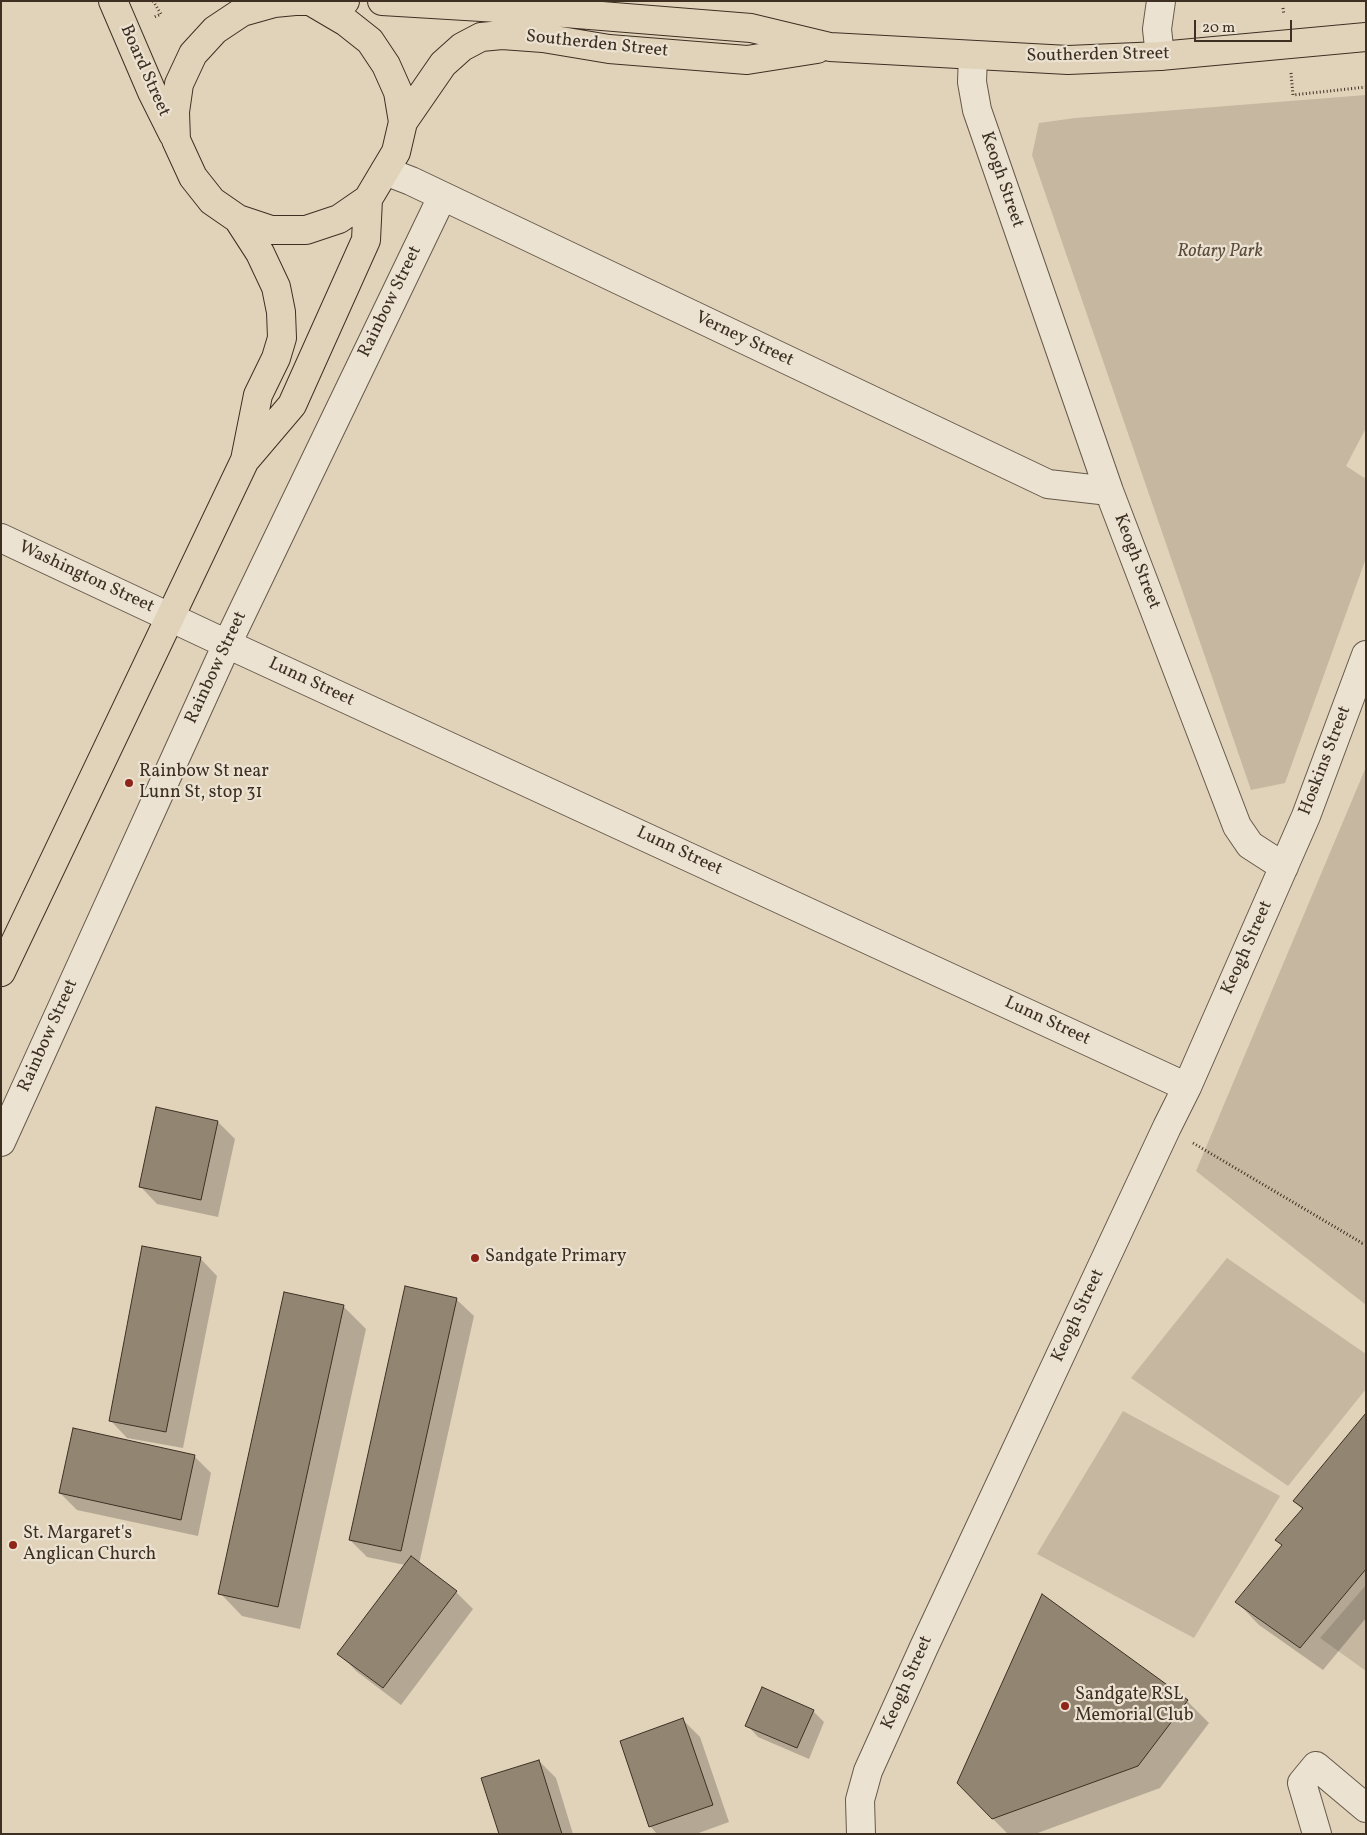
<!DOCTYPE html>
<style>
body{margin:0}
#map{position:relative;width:1367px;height:1835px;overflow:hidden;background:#e1d3ba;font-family:Vollkorn,serif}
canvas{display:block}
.frame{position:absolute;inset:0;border:2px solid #3d3023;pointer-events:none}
.scale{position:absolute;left:1194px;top:20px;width:98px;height:22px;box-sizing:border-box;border:2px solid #3d3023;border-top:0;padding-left:6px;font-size:15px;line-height:18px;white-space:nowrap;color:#3d3023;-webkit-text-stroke:4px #ece2d2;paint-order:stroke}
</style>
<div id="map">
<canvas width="1367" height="1835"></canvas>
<div class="frame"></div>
<div class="scale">20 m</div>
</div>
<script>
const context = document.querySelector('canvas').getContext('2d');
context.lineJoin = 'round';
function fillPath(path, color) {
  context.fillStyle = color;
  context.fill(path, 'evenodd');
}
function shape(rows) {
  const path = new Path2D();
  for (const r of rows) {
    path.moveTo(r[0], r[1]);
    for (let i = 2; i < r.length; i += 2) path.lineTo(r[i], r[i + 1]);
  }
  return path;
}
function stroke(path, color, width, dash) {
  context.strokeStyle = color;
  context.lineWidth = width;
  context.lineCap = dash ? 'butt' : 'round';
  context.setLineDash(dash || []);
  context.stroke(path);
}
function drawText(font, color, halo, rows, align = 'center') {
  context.font = font + ' Vollkorn,serif';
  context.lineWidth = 4.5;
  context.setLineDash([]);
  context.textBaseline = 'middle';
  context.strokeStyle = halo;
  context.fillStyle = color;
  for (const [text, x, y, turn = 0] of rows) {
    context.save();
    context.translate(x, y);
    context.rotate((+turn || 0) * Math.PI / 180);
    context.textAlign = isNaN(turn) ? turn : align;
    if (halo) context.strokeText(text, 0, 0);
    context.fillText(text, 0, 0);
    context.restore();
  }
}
fillPath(shape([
 [1366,95,1366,428,1346,466,1366,479,1366,558,1285,783,1251,790,1032,155,1039,123,1075,118],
 [1366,767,1366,1305,1196,1171],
 [1227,1258,1366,1354,1366,1389,1288,1486,1131,1378],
 [1123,1411,1280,1496,1194,1638,1037,1554],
 [1366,1585,1366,1671,1320,1638]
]), '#c5b7a0');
fillPath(shape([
 [218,1122,235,1139,218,1217,157,1204,140,1186],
 [200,1258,217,1276,183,1448,127,1438,110,1420],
 [456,1299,474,1316,419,1564,456,1592,473,1609,401,1705,356,1671,339,1653,405,1565,367,1557,350,1540],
 [343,1306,366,1329,300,1629,242,1616,220,1593],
 [1366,1415,1366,1618,1323,1670,1259,1625,1237,1602,1283,1546,1303,1510,1294,1501],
 [194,1456,211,1473,198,1536,77,1510,60,1493],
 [1187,1701,1209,1723,1160,1788,1035,1834,1008,1834,992,1818],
 [813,1711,824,1722,809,1759,758,1737,747,1725],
 [683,1720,700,1737,729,1822,696,1834,657,1834,650,1826],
 [539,1761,556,1778,573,1834,500,1834]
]), '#0003');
const building = shape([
 [156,1107,218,1121,201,1200,139,1187,156,1107],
 [142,1246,201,1257,166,1432,109,1421,142,1246],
 [405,1286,457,1298,401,1551,349,1540,405,1286],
 [284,1292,344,1305,278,1607,218,1594,284,1292],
 [1366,1413,1366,1569,1300,1648,1235,1602,1282,1545,1275,1540,1303,1508,1293,1501,1366,1413],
 [73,1428,195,1455,181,1520,59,1493,73,1428],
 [411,1556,457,1591,383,1688,337,1654,411,1556],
 [1042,1594,1188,1700,1138,1766,992,1819,957,1783,1042,1594],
 [762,1687,814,1710,797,1748,745,1726,762,1687],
 [683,1718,713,1805,649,1827,620,1741,683,1718],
 [539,1760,562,1834,499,1834,481,1778,539,1760]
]);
fillPath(building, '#928572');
stroke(building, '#3d3023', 1);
const minor = shape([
 [973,55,972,82,977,110,1109,491,1237,826,1250,845,1284,867],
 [1160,56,1157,29,1161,1],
 [385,171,411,181,1048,484,1109,491],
 [1,538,227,644,1187,1087],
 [1,1142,227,644,442,197],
 [861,1834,860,1800,868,1771,924,1647,1167,1127,1187,1087,1306,816,1366,655],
 [1317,1834,1302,1783,1316,1766,1366,1808]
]);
const major = shape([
 [113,1,152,92,173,134],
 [382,1,515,9,751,28,830,47,1068,60,1160,56,1366,37],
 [312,2,346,22,370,41,386,65,398,92,403,122,396,152,368,199,339,219,306,230,271,230,238,219,212,201,193,177,176,140,175,112,179,84,193,54,215,30,242,12,274,3,295,1,345,1],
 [403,122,443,64,462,47,481,37,502,35,543,38,609,49,747,60,817,49],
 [247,458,292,405,366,240,368,199],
 [1,972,245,460,258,395,276,358,282,338,281,312,276,287,260,253,238,219]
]);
stroke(minor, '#665949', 30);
stroke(major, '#3d3023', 30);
stroke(shape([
 [153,1,161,14,154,17],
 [1283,8,1284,15],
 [1291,73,1293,95,1366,87],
 [1193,1143,1362,1243,1366,1242]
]), '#3d3023', 3, [1, 2.5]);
stroke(minor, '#ece2d2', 28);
stroke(major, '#e1d3ba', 28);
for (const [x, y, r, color] of [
 [129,783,5,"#8f2418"],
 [475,1258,5,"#8f2418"],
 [13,1545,5,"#8f2418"],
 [1065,1706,5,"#8f2418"]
]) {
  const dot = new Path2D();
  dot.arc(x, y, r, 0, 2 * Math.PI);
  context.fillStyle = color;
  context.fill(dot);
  stroke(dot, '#ece2d2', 2);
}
drawText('18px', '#3d3023', '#ece2d2', [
 ["Southerden Street",597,45,6],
 ["Southerden Street",1098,56,-1],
 ["Board Street",144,71,66],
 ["Keogh Street",1001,180,71],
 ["Rainbow Street",391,302,-64],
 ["Verney Street",744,340,25],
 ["Keogh Street",1136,562,69],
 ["Washington Street",86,578,25],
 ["Rainbow Street",217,668,-65],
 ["Lunn Street",311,683,25],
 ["Hoskins Street",1326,761,-69],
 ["Lunn Street",679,852,25],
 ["Keogh Street",1248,948,-66],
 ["Lunn Street",1047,1022,25],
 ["Rainbow Street",49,1036,-66],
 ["Keogh Street",1079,1316,-65],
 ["Keogh Street",908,1683,-66]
]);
drawText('italic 18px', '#584b3c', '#ece2d2', [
 ["Rotary Park",1220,253]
]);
drawText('18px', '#3d3023', '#ece2d2', [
 ["Rainbow St near",139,773],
 ["Lunn St, stop 31",139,794],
 ["Sandgate Primary",485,1258],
 ["St. Margaret's",23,1535],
 ["Anglican Church",23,1556],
 ["Sandgate RSL",1075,1696],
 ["Memorial Club",1075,1717]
], 'left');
</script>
